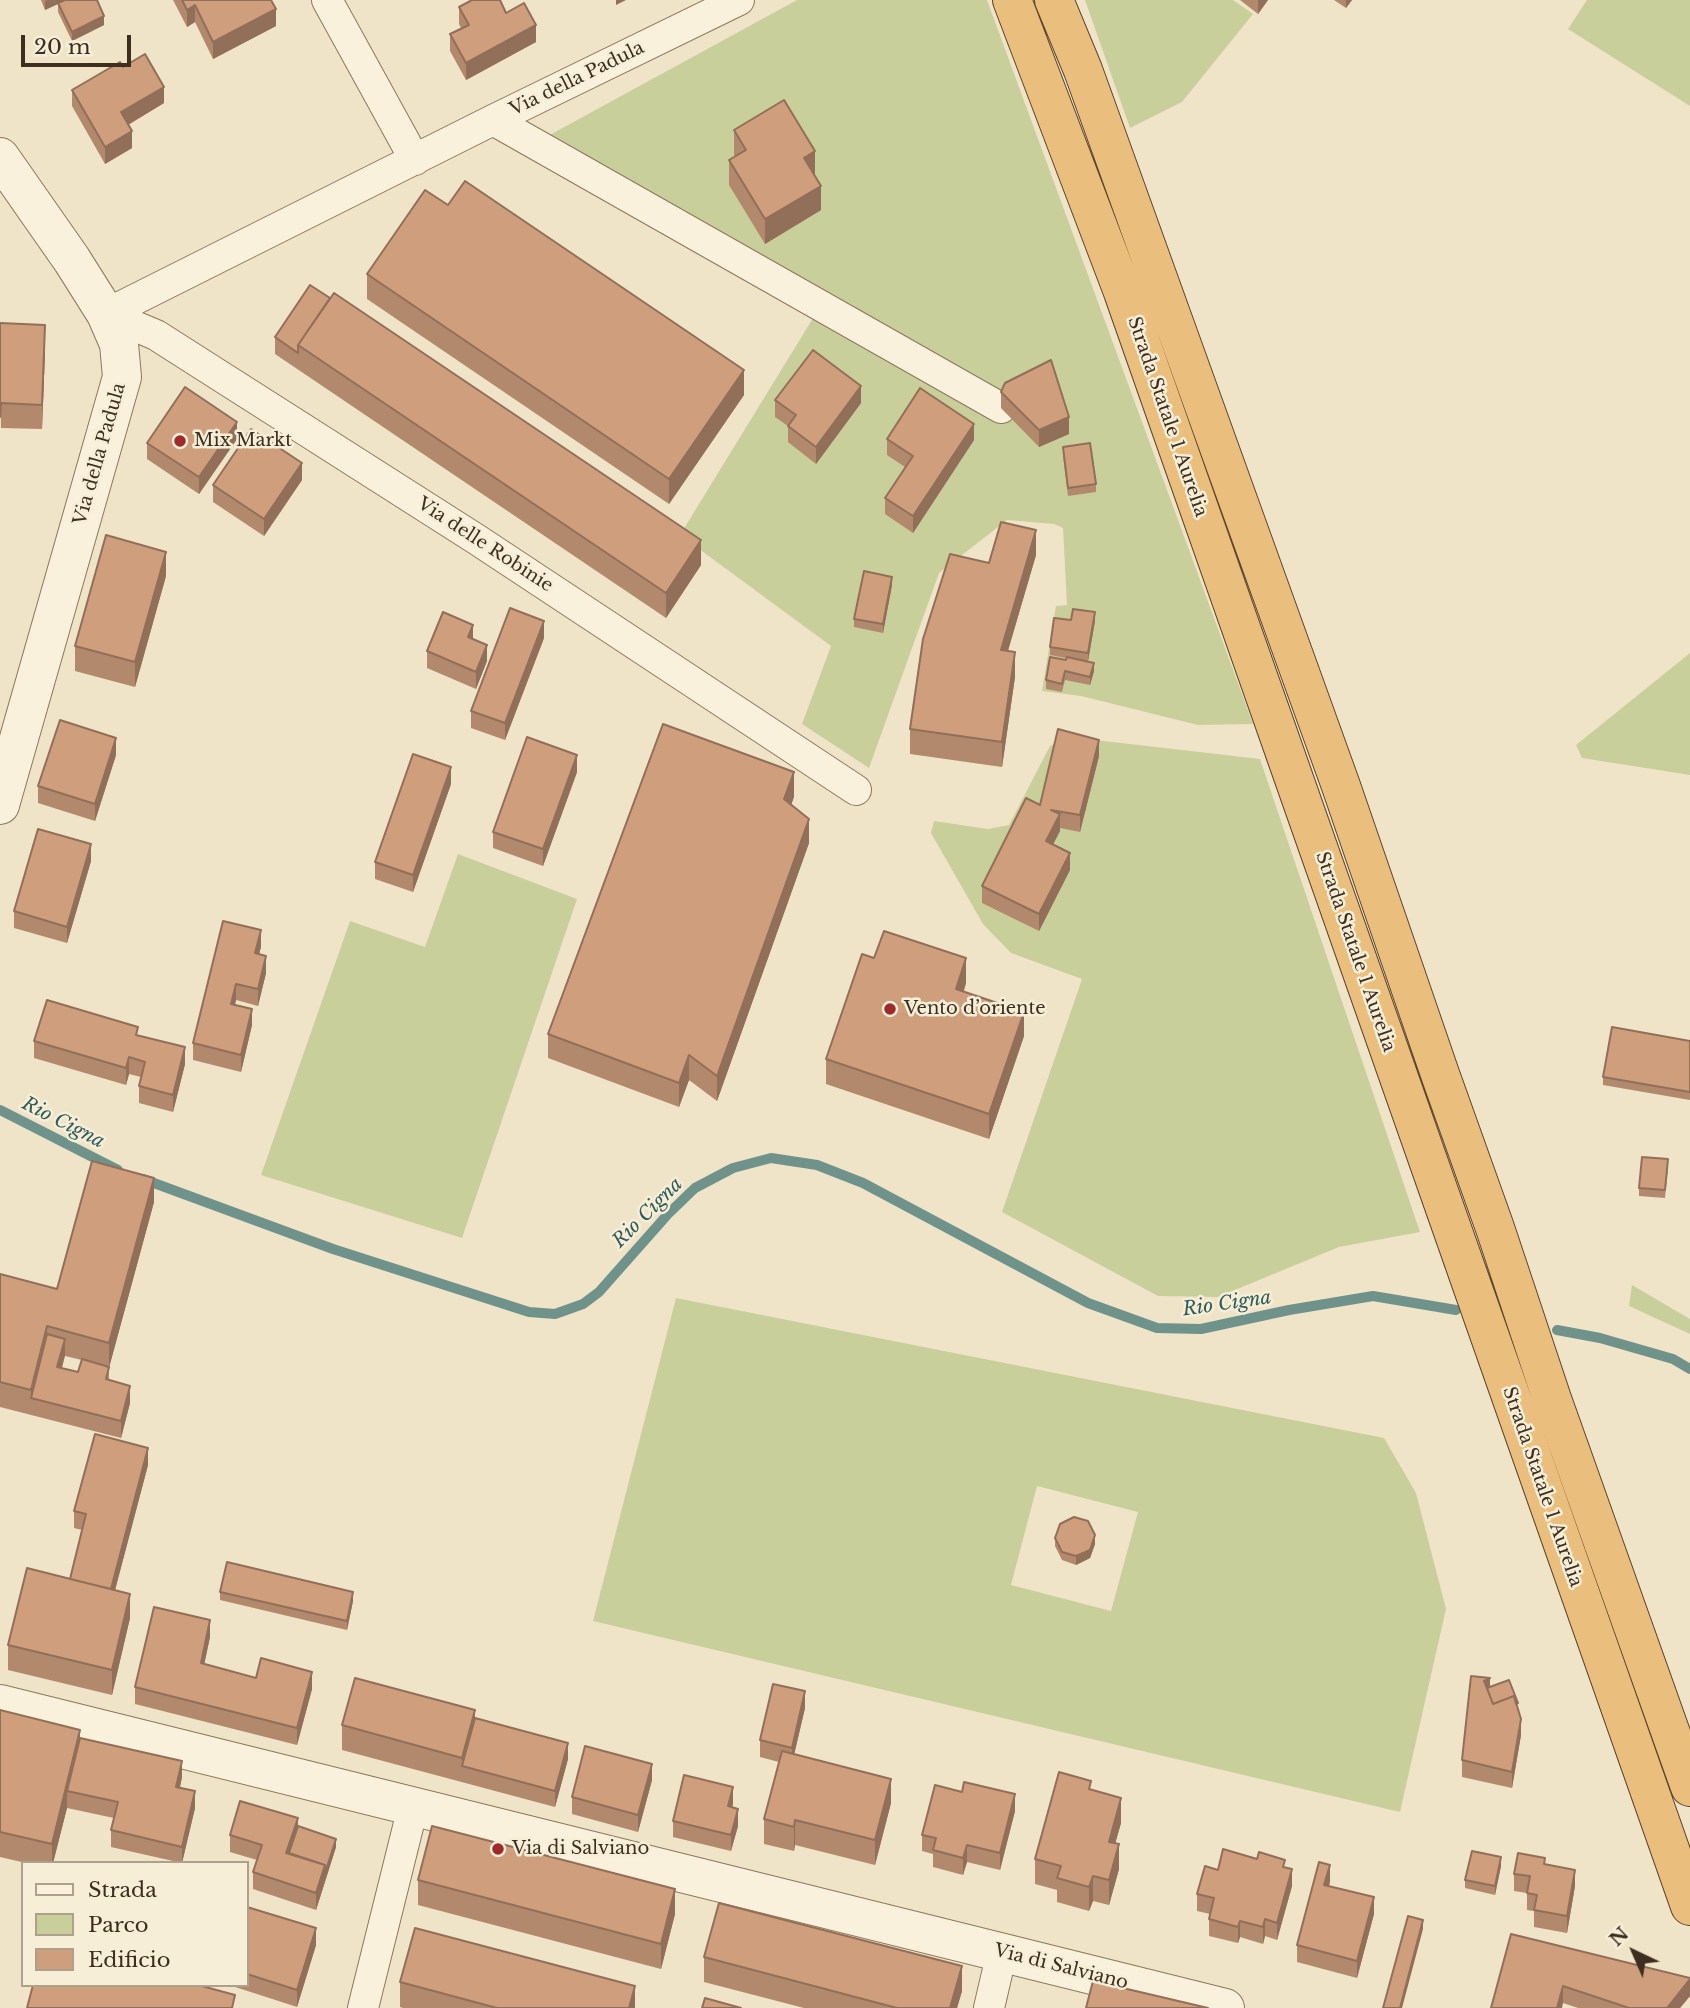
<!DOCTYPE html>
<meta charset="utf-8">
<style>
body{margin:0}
#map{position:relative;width:1690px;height:2008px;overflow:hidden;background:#f0e4c8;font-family:"Libre Baskerville",serif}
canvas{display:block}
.legend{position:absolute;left:21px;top:1861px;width:228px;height:126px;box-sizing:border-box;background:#f7eed8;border:2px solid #ada18e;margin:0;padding:9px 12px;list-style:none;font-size:21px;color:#3d2e20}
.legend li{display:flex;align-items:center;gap:14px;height:35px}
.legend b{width:35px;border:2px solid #ada18e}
.north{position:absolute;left:1599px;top:1917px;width:70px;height:70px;-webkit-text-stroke:5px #f7eed8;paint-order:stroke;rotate:316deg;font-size:19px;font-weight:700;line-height:28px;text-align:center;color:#3d2e20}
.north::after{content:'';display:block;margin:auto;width:24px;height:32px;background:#3d2e20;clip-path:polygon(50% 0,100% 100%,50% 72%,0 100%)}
.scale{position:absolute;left:21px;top:35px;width:110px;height:32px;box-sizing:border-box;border:4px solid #3d2e20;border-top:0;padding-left:9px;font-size:21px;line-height:24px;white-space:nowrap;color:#3d2e20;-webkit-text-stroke:5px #f7eed8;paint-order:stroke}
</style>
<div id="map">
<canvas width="1690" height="2008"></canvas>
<ul class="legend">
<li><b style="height:9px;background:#faf1dc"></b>Strada</li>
<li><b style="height:19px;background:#c9cf9b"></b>Parco</li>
<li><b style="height:19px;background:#cf9f7d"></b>Edificio</li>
</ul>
<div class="north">N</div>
<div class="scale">20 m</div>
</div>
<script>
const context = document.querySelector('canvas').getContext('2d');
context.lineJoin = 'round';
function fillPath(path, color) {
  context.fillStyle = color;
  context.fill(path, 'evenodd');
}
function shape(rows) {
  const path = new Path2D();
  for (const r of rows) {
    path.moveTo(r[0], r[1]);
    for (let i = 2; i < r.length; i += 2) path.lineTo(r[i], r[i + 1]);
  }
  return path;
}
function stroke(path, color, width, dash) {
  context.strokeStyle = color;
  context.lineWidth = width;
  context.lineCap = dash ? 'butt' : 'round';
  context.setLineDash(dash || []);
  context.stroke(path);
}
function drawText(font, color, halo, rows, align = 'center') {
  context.font = font + ' "Libre Baskerville",serif';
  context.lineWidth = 5;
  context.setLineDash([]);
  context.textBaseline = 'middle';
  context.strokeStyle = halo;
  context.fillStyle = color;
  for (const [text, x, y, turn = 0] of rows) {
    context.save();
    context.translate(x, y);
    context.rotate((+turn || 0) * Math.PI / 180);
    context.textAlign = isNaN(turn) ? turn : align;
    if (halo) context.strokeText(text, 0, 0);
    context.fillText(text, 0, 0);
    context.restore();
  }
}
fillPath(shape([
 [797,0,987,0,1253,724,1198,725,1081,696,1042,691,1056,606,1067,605,1063,528,1054,524,1007,520,939,573,869,768,802,724,831,646,680,535,818,310,546,137],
 [1085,0,1233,0,1253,14,1182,102,1130,128],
 [1587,0,1690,0,1690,106,1568,29],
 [1690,653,1690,775,1582,758,1576,745],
 [1069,737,1260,759,1420,1232,1339,1247,1218,1297,1158,1296,1002,1212,1082,979,1011,953,983,924,931,833,934,821,988,829,1009,825,1050,746],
 [458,854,577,899,462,1238,261,1175,350,921,425,947],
 [1632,1285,1690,1319,1690,1334,1629,1306],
 [676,1298,1384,1438,1416,1493,1446,1609,1400,1812,593,1621],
 [1037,1486,1138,1512,1111,1611,1011,1585]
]), '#c9cf9b');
stroke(shape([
 [0,1110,118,1170],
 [143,1179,333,1249,529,1312,555,1314,583,1304,599,1292,668,1214,695,1188,733,1168,771,1158,817,1165,863,1183,1088,1303,1157,1328,1201,1329,1289,1310,1373,1296,1456,1310],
 [1557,1330,1600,1338,1673,1359,1690,1369]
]), '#6f938a', 10);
const minor = shape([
 [327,0,415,160],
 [493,120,1001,408],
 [106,314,156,335,476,539,856,790],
 [106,314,493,120,739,0],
 [363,2008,413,1807],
 [989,2008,1002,1952]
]);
const tertiary = shape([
 [0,157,72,260,106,314,119,344,122,377,0,805],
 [0,1704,1225,2008]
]);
const trunk = shape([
 [1012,0,1123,292,1690,1906],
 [1054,0,1083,70,1341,786,1440,1074,1495,1228,1552,1399,1690,1787]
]);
stroke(minor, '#8d765c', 32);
stroke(tertiary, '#8d765c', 40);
stroke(trunk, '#5b4430', 40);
stroke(minor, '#faf1dc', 30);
stroke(tertiary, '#faf1dc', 38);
stroke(trunk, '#eabe7c', 38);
fillPath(shape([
 [41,0,97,0,104,25,72,41,58,12,58,4,45,10],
 [173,0,271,0,276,26,213,59,195,22,187,27],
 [1240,0,1268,0,1258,14],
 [1334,0,1352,0,1346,8],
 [459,7,536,42,466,80,450,51,450,34,461,28,459,24],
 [123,67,164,103,128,125,132,148,105,164,72,106,72,90],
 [734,130,815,175,821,210,765,244,729,185,729,160,735,156,734,155],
 [367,274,744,395,669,504,367,299],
 [310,285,701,565,666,618,275,354,275,337],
 [0,323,45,350,42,429,1,428],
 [1001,392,1069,434,1039,447,1001,408],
 [775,400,861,403,816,464,788,442,788,426,775,417],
 [237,439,199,494,147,459,147,443],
 [887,439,974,440,913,533,885,514,885,498,905,467,887,455],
 [1063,447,1096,484,1096,492,1068,496,1063,456],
 [302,480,264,536,213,502,213,485],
 [1036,555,1008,651,1015,677,1002,767,910,754,910,729,989,563],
 [166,576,135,687,75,671,75,646],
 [892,585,883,633,854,627,854,619],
 [1071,620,1095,621,1088,661,1094,671,1090,685,1065,680,1062,692,1046,689,1046,680,1066,660,1066,658,1050,655,1050,647],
 [544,638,505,740,471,728,471,711],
 [473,639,487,661,476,689,427,668,427,651],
 [116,755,95,821,38,803,38,786],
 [1099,756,1080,832,1060,828,1060,831,1053,844,1070,870,1039,931,982,903,982,886,1040,805],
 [577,772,543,866,493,848,493,832],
 [451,784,413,892,375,879,375,862],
 [794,797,791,805,809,843,717,1101,689,1080,679,1107,548,1058,548,1034],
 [91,861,67,943,14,928,14,911],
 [261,947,259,954,266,973,258,1006,236,1000,235,1005,252,1025,241,1072,193,1060,193,1043],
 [874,958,966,983,964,991,1024,1036,989,1139,826,1084,826,1059],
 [138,1035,185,1064,173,1112,139,1103,139,1086,141,1077,129,1074,126,1085,34,1058,34,1041],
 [1690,1041,1690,1100,1603,1085,1603,1077],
 [1668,1168,1665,1198,1639,1196,1639,1188],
 [154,1202,109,1367,109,1380,130,1403,121,1438,0,1407,0,1274,57,1289],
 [65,1356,82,1360,78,1372,62,1368],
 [148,1465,115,1590,130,1618,112,1695,8,1670,8,1645,70,1579,82,1530,74,1528,74,1511],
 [1055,1538,1095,1544,1090,1558,1076,1565,1062,1560,1055,1546],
 [220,1592,353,1601,347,1630,220,1600],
 [210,1637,204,1664,256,1678,312,1689,297,1745,135,1704,135,1687],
 [1490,1687,1518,1709,1521,1735,1512,1788,1462,1777,1462,1760],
 [805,1708,794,1754,891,1803,875,1865,795,1845,794,1851,764,1844,764,1819,779,1762,760,1757,760,1740],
 [0,1710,80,1738,182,1777,180,1788,195,1808,182,1863,111,1847,111,1830,114,1818,67,1808,53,1863,26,1863,0,1857],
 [342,1725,568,1759,555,1807,342,1750],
 [652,1780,638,1832,572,1814,572,1797],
 [1091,1790,1121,1823,1115,1843,1119,1869,1109,1905,1093,1901,1089,1911,1057,1902,1057,1890,1035,1884,1035,1859],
 [733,1804,732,1807,738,1826,731,1851,673,1837,673,1821],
 [1015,1811,1000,1870,967,1862,963,1875,933,1867,933,1854,922,1851,922,1835],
 [298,1826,336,1847,316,1910,253,1889,253,1872,257,1860,230,1852,230,1835],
 [1545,1864,1575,1886,1567,1933,1534,1927,1534,1911,1527,1910,1527,1893,1514,1891,1514,1874],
 [1501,1866,1495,1895,1465,1888,1465,1880],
 [1285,1867,1292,1886,1277,1940,1265,1936,1263,1944,1240,1937,1238,1943,1209,1936,1209,1919,1210,1914,1197,1911,1197,1894,1218,1870],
 [418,1880,675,1914,661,1969,418,1905],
 [1330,1882,1329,1886,1374,1914,1357,1978,1297,1962,1297,1945],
 [247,1907,316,1945,297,2007,229,1985,247,1985],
 [1511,1934,1690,1996,1680,2008,1578,2008,1563,2003],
 [704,1957,962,1991,957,2008,804,2008,704,1982],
 [400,1982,635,2008,403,2008,400,2007]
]), '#b2896c');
fillPath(shape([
 [48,0,66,0,45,10,45,1],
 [616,0,626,0,616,5],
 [1258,0,1268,0,1258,14],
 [1346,0,1352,0,1346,8],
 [195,5,195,22,187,27,187,10],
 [276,9,276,26,213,59,213,42],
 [104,16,104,25,72,41,72,32],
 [536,25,536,42,466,80,466,63],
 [164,87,164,103,121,129,121,112],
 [132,131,132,148,105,164,105,147],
 [815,151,815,176,804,158],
 [821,186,821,210,765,244,765,219],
 [45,325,45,350,42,429,42,405],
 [744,370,744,395,669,504,669,479],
 [861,386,861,403,816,464,816,447],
 [1069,417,1069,434,1039,447,1039,430],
 [237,422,237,439,199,494,199,477],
 [974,424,974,440,913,533,913,516],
 [302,463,302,480,264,536,264,519],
 [1036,530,1036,555,1001,674,1001,650],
 [701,540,701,565,666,618,666,593],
 [166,552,166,576,135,687,135,662],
 [892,577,892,585,883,633,883,624],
 [1095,612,1095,621,1088,661,1088,653],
 [544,621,544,638,505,740,505,723],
 [473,625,473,642,468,637],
 [487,645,487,661,476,689,476,672],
 [1015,652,1015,677,1002,767,1002,742],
 [1094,663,1094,671,1090,685,1090,677],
 [116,738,116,755,95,821,95,804],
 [1099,740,1099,756,1080,832,1080,815],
 [577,755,577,772,543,866,543,849],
 [451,767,451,784,413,892,413,875],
 [794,772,794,797,784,824,784,799],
 [1060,814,1060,831,1046,858,1046,841],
 [809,819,809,843,717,1101,717,1076],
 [91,844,91,861,67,943,67,927],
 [1070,853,1070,870,1039,931,1039,914],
 [261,930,261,947,255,970,255,953],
 [266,956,266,973,258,1006,258,989],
 [966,958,966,983,956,1013,956,989],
 [236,984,236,1000,231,1021,231,1004],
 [252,1009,252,1025,241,1072,241,1055],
 [1024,1012,1024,1036,989,1139,989,1114],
 [185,1047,185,1064,173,1112,173,1095],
 [689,1055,689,1080,679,1107,679,1083],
 [129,1057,129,1074,126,1085,126,1068],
 [154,1178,154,1202,109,1368,109,1343],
 [47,1326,47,1351,31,1398,31,1390],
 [65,1339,65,1355,57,1384,57,1367],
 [130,1386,130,1403,121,1438,121,1421],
 [148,1448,148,1465,109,1613,109,1596],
 [1095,1535,1095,1544,1090,1558,1076,1565,1076,1556],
 [353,1592,353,1601,347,1630,347,1621],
 [130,1594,130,1618,112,1695,112,1670],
 [210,1620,210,1637,201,1680,201,1663],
 [312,1672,312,1689,297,1745,297,1728],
 [1490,1678,1490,1695,1484,1681],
 [805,1691,805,1708,792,1764,792,1748],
 [475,1710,475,1735,462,1766,462,1758],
 [1521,1719,1521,1735,1512,1788,1512,1772],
 [80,1730,80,1754,67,1791,67,1808,53,1863,52,1863,52,1844],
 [568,1743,568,1759,555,1807,555,1791],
 [182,1761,182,1777,176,1804,176,1787],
 [652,1764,652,1780,638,1832,638,1815],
 [891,1779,891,1803,875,1865,875,1840],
 [733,1787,733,1804,728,1823,728,1806],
 [195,1791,195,1808,182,1863,182,1847],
 [1015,1794,1015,1811,1000,1870,1000,1853],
 [1121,1798,1121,1823,1109,1866,1109,1842],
 [738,1809,738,1826,731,1851,731,1835],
 [298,1818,298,1835,289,1862,286,1853],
 [795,1820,795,1845,794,1851,794,1827],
 [336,1839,336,1847,316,1910,316,1893,325,1865],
 [1119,1844,1119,1869,1109,1905,1109,1880],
 [967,1845,967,1862,963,1875,963,1858],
 [1501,1857,1501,1866,1495,1895,1495,1886],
 [1330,1865,1330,1882,1324,1901,1324,1885],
 [1292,1869,1292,1886,1277,1940,1277,1923],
 [1575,1870,1575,1886,1567,1933,1567,1916],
 [1093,1876,1093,1901,1089,1911,1089,1887],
 [675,1889,675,1914,661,1969,661,1944],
 [1374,1897,1374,1914,1357,1978,1357,1961],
 [1265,1919,1265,1936,1263,1944,1263,1927],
 [1423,1920,1423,1929,1402,2008,1400,2008],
 [1240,1921,1240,1937,1238,1943,1238,1927],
 [316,1928,316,1945,297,2007,297,1990],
 [962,1966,962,1991,957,2008,950,2008],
 [1690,1979,1690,1996,1680,2008,1667,2008],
 [635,1986,635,2008,629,2008],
 [1563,1986,1563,2003,1562,2008,1557,2008]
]), '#916f58');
const building = shape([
 [65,0,97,0,104,16,72,32,58,3,65,0],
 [182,0,271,0,276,9,213,42,195,5,187,10,182,0],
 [472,0,500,0,506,13,524,3,536,25,466,63,450,34,469,25,459,7,472,0],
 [145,54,164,87,121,112,132,131,105,147,72,90,120,62,123,67,145,54],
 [784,100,815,151,804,158,821,186,765,219,729,160,746,150,734,130,784,100],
 [465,181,744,370,669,479,367,274,425,190,448,205,465,181],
 [310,285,330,298,298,345,298,353,275,337,310,285],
 [334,293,701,540,666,593,298,345,334,293],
 [0,323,45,325,42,405,1,403,0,417,0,323],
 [813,350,861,386,816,447,788,426,796,415,775,400,813,350],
 [1051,360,1069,417,1039,430,1001,392,1005,383,1051,360],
 [185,387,237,422,199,477,147,443,185,387],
 [920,388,974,424,913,516,885,498,913,456,887,439,920,388],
 [251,429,302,463,264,519,213,485,251,429],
 [1090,443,1096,484,1068,488,1063,447,1090,443],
 [1001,522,1036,530,1001,650,1015,652,1002,742,910,729,923,639,950,554,989,563,1001,522],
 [106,535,166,552,135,662,75,646,106,535],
 [864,571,892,577,883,624,854,619,864,571],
 [510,608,544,621,505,723,471,711,510,608],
 [1073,609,1095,612,1088,653,1050,647,1054,618,1071,620,1073,609],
 [443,612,473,625,468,637,487,645,476,672,427,651,443,612],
 [1050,657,1066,660,1067,657,1094,663,1090,677,1065,671,1062,684,1046,680,1050,657],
 [60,720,116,738,95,804,38,786,60,720],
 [663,724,794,772,784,799,809,819,717,1076,689,1055,679,1083,548,1034,663,724],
 [1058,729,1099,740,1080,815,1051,810,1060,814,1046,841,1070,853,1039,914,982,886,1026,798,1040,805,1058,729],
 [527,737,577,755,543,849,493,832,527,737],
 [413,754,451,767,413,875,375,862,413,754],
 [38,829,91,844,67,927,14,911,38,829],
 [223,921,261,930,255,953,266,956,258,989,236,984,231,1004,252,1009,241,1055,193,1043,223,921],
 [884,931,966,958,956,989,1024,1012,989,1114,826,1059,862,954,874,958,884,931],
 [47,1000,138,1027,136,1035,185,1047,173,1095,139,1086,145,1062,129,1057,126,1068,34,1041,47,1000],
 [1612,1027,1690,1041,1690,1092,1603,1077,1612,1027],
 [1642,1157,1668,1159,1665,1190,1639,1188,1642,1157],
 [92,1161,154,1178,109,1343,47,1326,31,1390,0,1382,0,1274,57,1289,92,1161],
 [47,1334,65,1339,57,1367,78,1372,82,1359,109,1367,106,1379,130,1386,121,1421,31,1398,47,1334],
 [95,1434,148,1448,111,1589,70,1579,86,1514,74,1511,95,1434],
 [1074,1517,1088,1521,1095,1535,1090,1550,1076,1556,1062,1552,1055,1538,1060,1524,1074,1517],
 [227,1562,353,1592,347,1621,220,1592,227,1562],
 [27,1568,130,1594,112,1670,8,1645,27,1568],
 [154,1607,210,1620,201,1663,256,1678,261,1658,312,1672,297,1728,135,1687,154,1607],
 [1471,1676,1490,1678,1484,1681,1493,1704,1514,1696,1521,1719,1512,1772,1462,1760,1471,1676],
 [355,1678,475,1710,462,1758,342,1725,355,1678],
 [1509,1680,1518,1703,1516,1704,1514,1696,1493,1704,1487,1688,1509,1680],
 [773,1684,805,1691,792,1748,760,1740,773,1684],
 [0,1710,80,1730,52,1844,0,1832,0,1710],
 [475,1718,568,1743,555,1791,462,1766,475,1718],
 [80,1738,182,1761,176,1787,195,1791,182,1847,111,1830,118,1802,67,1791,80,1738],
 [585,1746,652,1764,638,1815,572,1797,585,1746],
 [782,1751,891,1779,875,1840,795,1820,794,1827,764,1819,782,1751],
 [1059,1772,1091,1781,1089,1789,1121,1798,1109,1842,1119,1844,1109,1880,1093,1876,1089,1887,1057,1878,1061,1866,1035,1859,1059,1772],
 [684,1775,733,1787,728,1806,738,1809,731,1835,673,1821,684,1775],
 [964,1782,1015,1794,1000,1853,967,1845,963,1858,933,1850,936,1838,922,1835,935,1785,962,1792,964,1782],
 [240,1801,298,1818,286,1853,325,1865,316,1893,253,1872,262,1845,230,1835,240,1801],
 [298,1826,336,1839,325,1873,325,1865,289,1853,298,1826],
 [432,1826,675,1889,661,1944,418,1880,432,1826],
 [1223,1849,1257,1859,1259,1852,1285,1860,1283,1867,1292,1869,1277,1923,1265,1919,1263,1927,1240,1921,1238,1927,1209,1919,1214,1898,1197,1894,1205,1866,1218,1870,1223,1849],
 [1472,1851,1501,1857,1495,1886,1465,1880,1472,1851],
 [1518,1853,1545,1858,1544,1864,1575,1870,1567,1916,1534,1910,1537,1895,1527,1893,1530,1876,1514,1874,1518,1853],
 [1319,1862,1330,1865,1324,1885,1374,1897,1357,1961,1297,1945,1319,1862],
 [719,1903,962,1966,950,2008,897,2008,704,1957,719,1903],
 [247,1907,316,1928,297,1990,247,1974,247,1907],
 [1408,1916,1423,1920,1400,2008,1383,2008,1408,1916],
 [415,1928,635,1986,629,2008,497,2008,400,1982,415,1928],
 [1511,1934,1690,1978,1690,1979,1667,2008,1629,2008,1563,1986,1557,2008,1491,2008,1511,1934],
 [1093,1981,1208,2008,1086,2008,1093,1981],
 [33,1985,198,1985,235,1995,232,2008,27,2008,33,1985],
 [705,1998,741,2008,702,2008,705,1998]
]);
fillPath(building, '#cf9f7d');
stroke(building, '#916f58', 2);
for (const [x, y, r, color] of [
 [180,441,7,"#9e2a2b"],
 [890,1009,7,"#9e2a2b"],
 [498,1849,7,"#9e2a2b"]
]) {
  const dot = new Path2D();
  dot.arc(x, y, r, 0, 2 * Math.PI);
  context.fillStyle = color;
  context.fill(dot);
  stroke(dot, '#f7eed8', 2.5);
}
drawText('18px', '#3d2e20', '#f7eed8', [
 ["Via della Padula",577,79,-26],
 ["Strada Statale 1 Aurelia",1167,417,71],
 ["Via della Padula",100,454,-74],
 ["Via delle Robinie",485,545,33],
 ["Strada Statale 1 Aurelia",1355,952,71],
 ["Strada Statale 1 Aurelia",1542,1487,71],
 ["Via di Salviano",1061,1967,14]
]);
drawText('18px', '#3d2e20', '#f7eed8', [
 ["Mix Markt",194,441],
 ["Vento d’oriente",904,1009],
 ["Via di Salviano",512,1849]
], 'left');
drawText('italic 19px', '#2f5d5a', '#f7eed8', [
 ["Rio Cigna",63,1123,27],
 ["Rio Cigna",648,1213,-45],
 ["Rio Cigna",1227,1304,-8]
]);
</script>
